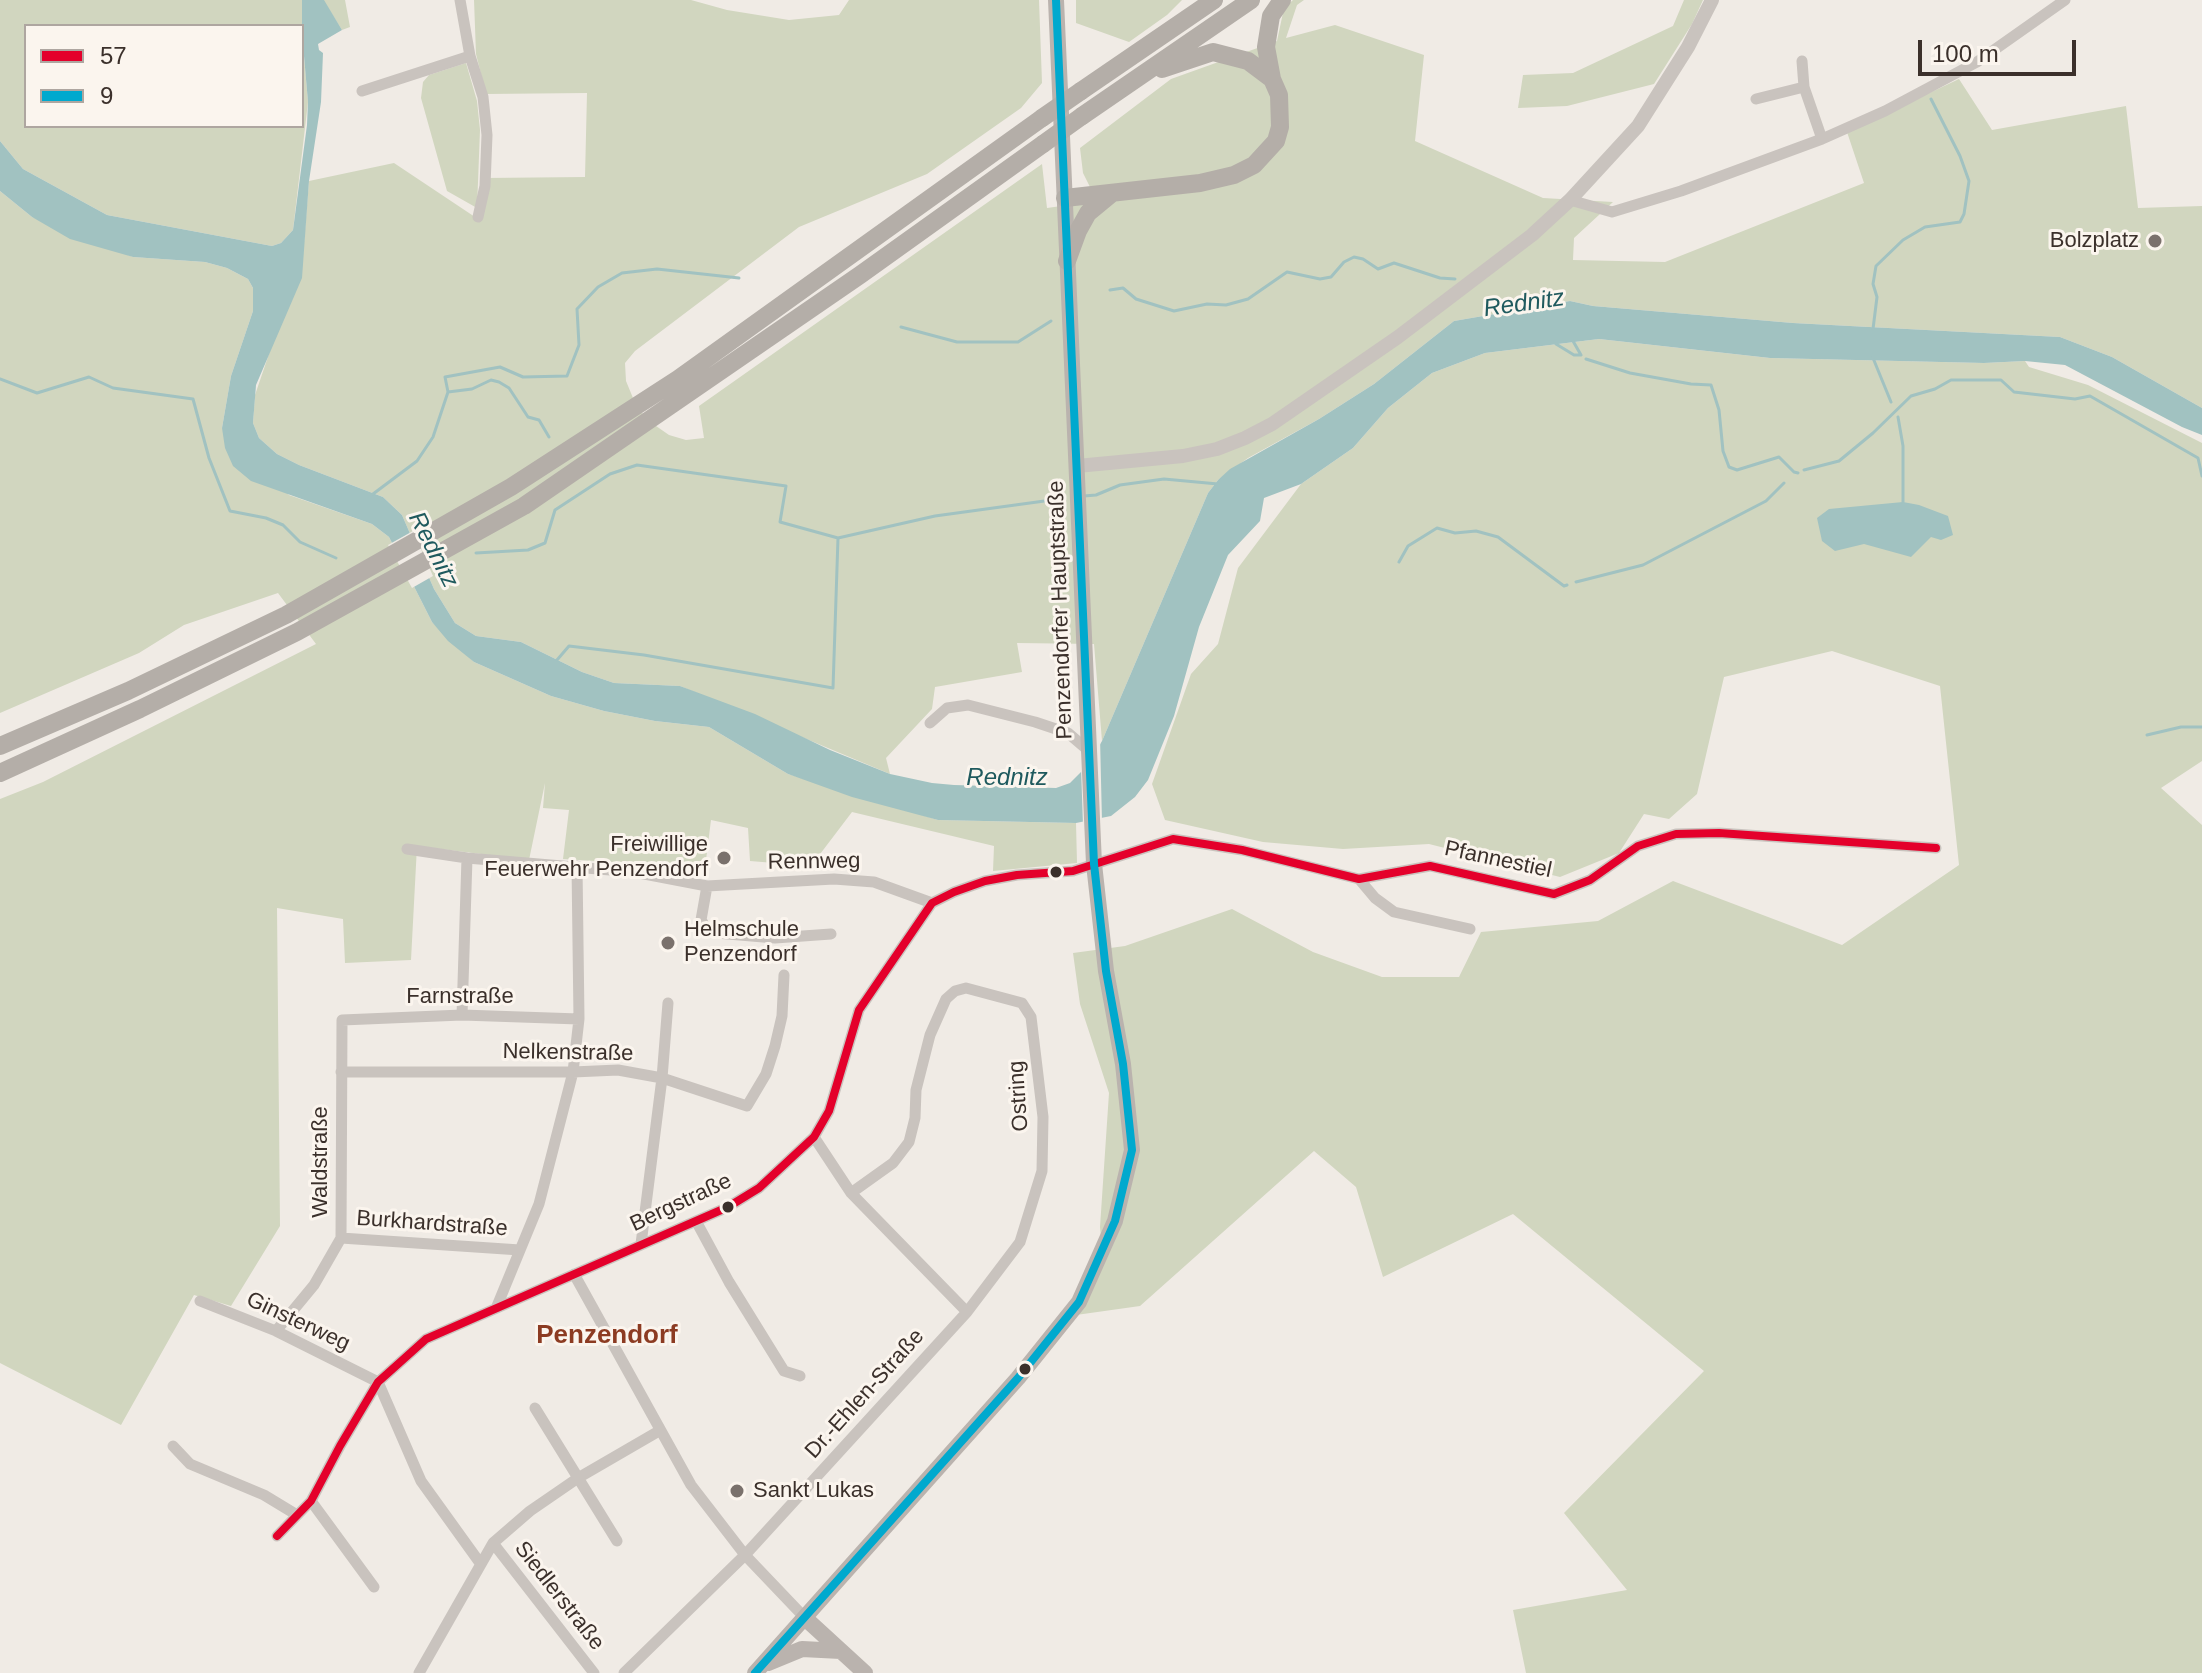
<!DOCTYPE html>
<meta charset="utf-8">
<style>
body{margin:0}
#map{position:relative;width:2202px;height:1673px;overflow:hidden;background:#f0ebe5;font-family:Helvetica,sans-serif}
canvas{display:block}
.legend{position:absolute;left:24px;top:24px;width:280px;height:104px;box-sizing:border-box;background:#fbf5ee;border:2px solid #aea6a0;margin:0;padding:10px 14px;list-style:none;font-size:24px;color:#3b302b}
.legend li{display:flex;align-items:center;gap:16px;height:40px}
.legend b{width:40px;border:2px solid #aea6a0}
.scale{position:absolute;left:1918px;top:40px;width:158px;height:36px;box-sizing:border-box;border:4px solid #3b302b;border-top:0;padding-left:10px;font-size:24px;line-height:28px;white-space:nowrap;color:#3b302b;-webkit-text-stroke:6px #fbf5ee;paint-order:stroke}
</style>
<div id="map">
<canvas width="2202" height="1673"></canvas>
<ul class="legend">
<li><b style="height:10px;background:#e4002b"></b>57</li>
<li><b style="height:10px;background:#00a9ce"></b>9</li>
</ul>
<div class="scale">100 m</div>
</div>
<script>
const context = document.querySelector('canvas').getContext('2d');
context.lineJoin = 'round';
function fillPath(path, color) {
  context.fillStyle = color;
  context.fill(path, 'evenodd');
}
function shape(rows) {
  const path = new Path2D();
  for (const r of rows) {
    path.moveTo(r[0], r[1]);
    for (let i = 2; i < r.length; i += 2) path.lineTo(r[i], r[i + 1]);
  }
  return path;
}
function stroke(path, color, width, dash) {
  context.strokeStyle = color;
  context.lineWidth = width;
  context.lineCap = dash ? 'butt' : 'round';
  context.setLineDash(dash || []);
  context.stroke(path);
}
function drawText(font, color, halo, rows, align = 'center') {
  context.font = font + ' Helvetica,sans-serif';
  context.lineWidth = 6;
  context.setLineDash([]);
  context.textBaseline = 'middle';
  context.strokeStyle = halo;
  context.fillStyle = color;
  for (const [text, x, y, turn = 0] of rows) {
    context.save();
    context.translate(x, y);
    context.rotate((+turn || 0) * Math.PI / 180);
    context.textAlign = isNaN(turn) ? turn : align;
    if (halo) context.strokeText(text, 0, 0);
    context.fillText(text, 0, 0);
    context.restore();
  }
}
fillPath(shape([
 [0,0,345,0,350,27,342,30,326,5,304,23,302,33,308,102,293,230,281,243,272,246,107,215,23,169,0,141],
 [26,26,302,26,302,126,26,126],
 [474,0,691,0,727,10,789,20,839,15,849,0,1039,0,1042,83,1021,108,927,174,799,227,635,351,625,363,626,381,633,398,646,419,669,435,686,440,704,438,699,406,1042,164,1047,208,1097,201,1083,173,1080,148,1171,79,1277,41,1284,8,1293,0,1304,0,1297,5,1286,38,1335,25,1424,55,1415,141,1543,198,1613,202,1574,238,1573,260,1665,262,1864,183,1847,132,1959,79,1992,130,2126,106,2138,208,2202,206,2202,408,2112,357,2060,337,1793,323,1593,306,1570,301,1454,321,1374,384,1319,419,1248,458,1218,480,1208,493,1102,741,1094,644,1017,643,1022,672,935,687,932,709,886,758,890,774,680,686,614,683,582,672,521,642,476,636,455,623,434,589,402,515,383,497,299,465,277,454,259,438,253,423,255,395,303,254,309,181,394,163,475,217,485,178,585,177,587,93,486,94,476,54],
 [1076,0,1182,0,1167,15,1129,42,1076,23],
 [1684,0,1703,0,1692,24,1654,84,1567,106,1518,108,1523,75,1573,73,1673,26],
 [466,63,477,101,480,130,477,208,447,191,421,98,423,82,429,75],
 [0,191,32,217,133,257,205,262,227,268,248,279,253,288,253,311,231,376,222,428,289,495,372,524,389,537,432,622,474,662,551,696,604,711,655,721,709,727,788,774,938,820,1076,823,1077,863,993,871,994,846,852,812,811,866,750,861,748,828,711,820,705,868,563,859,569,810,543,808,545,783,529,860,417,846,411,960,345,963,343,919,277,908,280,1226,231,1306,194,1295,121,1425,0,1363,0,799,43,782,316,644,278,593,184,625,139,653,0,713],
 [1599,339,1770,358,1984,363,2025,361,2029,367,2088,385,2202,443,2202,761,2161,788,2202,825,2202,1673,1526,1673,1513,1610,1627,1590,1564,1513,1704,1371,1513,1214,1383,1277,1356,1187,1314,1151,1140,1306,1076,1315,1103,1260,1100,1227,1109,1093,1080,1004,1073,953,1125,946,1232,909,1313,952,1382,977,1459,977,1481,932,1598,921,1673,881,1842,945,1959,865,1940,686,1832,651,1724,677,1697,794,1669,819,1644,814,1619,853,1560,877,1429,844,1343,849,1263,842,1165,820,1152,784,1191,674,1218,644,1238,568,1301,484,1353,448,1388,408,1432,373,1485,353]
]), '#d1d6bf');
fillPath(shape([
 [302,0,324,0,342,30,318,44,319,50,323,53,321,102,309,181,302,278,256,385,253,423,259,438,277,454,299,465,383,497,402,515,434,589,455,623,476,636,521,642,582,672,614,683,680,686,755,714,830,750,890,774,932,783,954,785,1056,788,1070,783,1089,764,1102,741,1208,493,1218,480,1230,469,1319,419,1374,384,1454,321,1570,301,1593,306,1793,323,2060,337,2112,357,2202,408,2202,435,2182,427,2065,365,2025,361,1984,363,1770,358,1599,339,1485,353,1432,373,1388,408,1353,448,1301,484,1264,498,1260,521,1228,555,1199,627,1174,716,1148,780,1135,797,1111,816,1076,823,938,820,852,797,788,774,709,727,655,721,604,711,551,696,474,662,448,641,432,622,389,537,372,524,251,481,233,466,225,448,222,428,231,376,253,311,253,288,248,279,227,268,205,262,133,257,70,239,32,217,0,191,0,141,23,169,107,215,272,246,281,243,293,230,307,125,308,102,302,33],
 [1903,502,1919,505,1948,516,1953,535,1941,540,1931,537,1911,557,1864,544,1835,551,1822,541,1817,518,1829,509]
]), '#a1c2c1');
fillPath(shape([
 [413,531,433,576,412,588,388,545],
 [1100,737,1102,822,1083,826,1081,767]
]), '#f0ebe5');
stroke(shape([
 [1110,290,1123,288,1136,299,1174,311,1207,304,1226,305,1248,299,1287,272,1320,279,1331,277,1344,262,1354,257,1363,259,1378,269,1394,263,1440,278,1455,279],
 [901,327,957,342,1018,342,1051,321],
 [1873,329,1877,297,1873,284,1876,266,1903,240,1925,227,1960,222,1964,214,1969,181,1960,156,1931,99],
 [1573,341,1581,355],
 [1556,344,1574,355,1581,355],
 [1873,358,1891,402],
 [1586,359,1630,373,1691,384,1711,385,1719,410,1723,451,1729,467,1737,470,1779,457,1794,472,1798,473],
 [0,379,37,393,89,377,113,388,193,399,209,458,230,511,266,518,283,525,300,542,336,558],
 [448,392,472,389,491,380,499,382,509,388,528,417,539,420,549,437],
 [1898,417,1903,446,1903,502],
 [1804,470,1839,461,1873,433,1911,396,1935,389,1951,380,2001,380,2014,392,2075,399,2090,396,2198,458,2202,476],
 [373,494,417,461,433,437,448,392,445,377,500,367,523,377,567,376,579,345,577,309,598,287,622,273,657,269,739,278],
 [1084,496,1096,495,1120,485,1164,479,1218,484],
 [476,553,528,550,545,543,555,510,610,474,637,465,786,486,780,522,838,538,935,516,1059,499],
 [1399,562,1408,546,1437,528,1455,533,1476,531,1498,537,1564,586,1567,585],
 [1576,582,1643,565,1766,501,1784,483],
 [557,660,569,646,644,655,833,688,838,538],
 [2147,735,2181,727,2202,727]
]), '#a1c2c1', 3);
stroke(shape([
 [470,56,483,97,487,135,485,186,478,217],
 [1802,61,1804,87],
 [362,91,470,56,460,0],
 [1756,99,1804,87,1822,139],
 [1570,200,1612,212,1681,191,1822,139,1885,111,1977,62,2065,0],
 [930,723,947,708,968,705,1035,722,1068,733,1089,751],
 [407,849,467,858,634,872,707,886,834,879,874,882,932,903],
 [1359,879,1375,898,1394,912,1470,929],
 [707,886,701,920,707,929,716,933,775,938,831,934],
 [462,1015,467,858],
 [341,1072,573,1072,618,1070,662,1078,747,1106,766,1074,775,1046,782,1016,784,975],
 [814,1137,851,1193,967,1312],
 [696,1221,729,1282,784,1371,800,1376],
 [341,1238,520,1250],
 [641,1244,662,1078,668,1003],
 [574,1274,691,1485,745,1555,806,1619],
 [200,1301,276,1331,378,1382],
 [497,1306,539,1204,573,1072,579,1019,577,866],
 [276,1331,314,1285,341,1238,342,1020,462,1015,579,1019],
 [378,1382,421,1481,480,1563],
 [535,1408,617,1541],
 [173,1446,190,1464,264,1495,297,1515],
 [311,1501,374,1587],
 [277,1536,311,1501,340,1446,378,1382,426,1339,728,1207,759,1188,814,1137,829,1111,859,1010,932,903,954,892,985,881,1017,875,1073,871,1173,839,1242,850,1359,879,1430,866,1554,894,1590,880,1638,846,1676,834,1719,833,1936,848],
 [493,1543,594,1673],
 [419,1673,493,1543,530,1511,578,1478,659,1431],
 [624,1673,745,1555,967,1312,1020,1242,1042,1171,1043,1117,1031,1017,1022,1003,966,988,955,991,946,999,930,1035,916,1090,915,1118,909,1142,893,1163,851,1193]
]), '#c9c3be', 11);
stroke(shape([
 [1077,466,1183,456,1217,449,1245,438,1272,424,1398,337,1532,235,1570,200,1638,126,1688,47,1712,0]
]), '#c9c3be', 14);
stroke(shape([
 [806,1619,865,1673],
 [768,1663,802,1649,841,1651],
 [755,1673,1018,1378,1079,1302,1115,1221,1132,1150,1123,1064,1106,971,1094,864,1056,0]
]), '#bab3ae', 16);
stroke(shape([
 [1162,69,1213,52,1248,61,1272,79],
 [1081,91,1214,0],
 [1082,116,1251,0],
 [1065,198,1200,183,1234,175,1254,165,1276,141,1280,127,1279,95,1272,79,1266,47,1271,16,1282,0],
 [1067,261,1078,231,1088,213,1111,194],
 [0,746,128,691,286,615,511,487,678,379,1042,118],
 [0,773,140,709,297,632,524,506,860,275,1043,144]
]), '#b4aea8', 18);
stroke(shape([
 [1042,118,1081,91],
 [1043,144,1082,116]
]), '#b4aea8', 18);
stroke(shape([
 [277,1536,311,1501,340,1446,378,1382,426,1339,728,1207,759,1188,814,1137,829,1111,859,1010,932,903,954,892,985,881,1017,875,1073,871,1173,839,1242,850,1359,879,1430,866,1554,894,1590,880,1638,846,1676,834,1719,833,1936,848]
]), '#e4002b', 8);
stroke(shape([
 [755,1673,1018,1378,1079,1302,1115,1221,1132,1150,1123,1064,1106,971,1094,864,1056,0]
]), '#00a9ce', 8);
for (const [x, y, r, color] of [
 [2155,241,8,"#7a716c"],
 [724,858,8,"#7a716c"],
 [1056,872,7,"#3b302b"],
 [668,943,8,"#7a716c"],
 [728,1207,7,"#3b302b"],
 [1025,1369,7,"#3b302b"],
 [737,1491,8,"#7a716c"]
]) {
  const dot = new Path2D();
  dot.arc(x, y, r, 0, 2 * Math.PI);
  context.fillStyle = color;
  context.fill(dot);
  stroke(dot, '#fbf5ee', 3);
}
drawText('22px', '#3b302b', '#fbf5ee', [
 ["Bolzplatz",2139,241],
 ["Freiwillige",708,845],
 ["Feuerwehr Penzendorf",708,870],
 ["Helmschule",684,930,"left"],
 ["Penzendorf",684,955,"left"],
 ["Sankt Lukas",753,1491,"left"]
], 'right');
drawText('22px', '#3b302b', '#fbf5ee', [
 ["Penzendorfer Hauptstraße",1061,610,-92],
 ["Pfannestiel",1498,860,12],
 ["Rennweg",814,862,-1],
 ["Farnstraße",460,997],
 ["Nelkenstraße",568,1053,1],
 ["Ostring",1019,1096,-94],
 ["Waldstraße",321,1162,-90],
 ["Bergstraße",681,1203,-25],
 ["Burkhardstraße",432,1224,4],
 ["Ginsterweg",298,1322,25],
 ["Dr.-Ehlen-Straße",865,1394,-48],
 ["Siedlerstraße",559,1596,52]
]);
drawText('italic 24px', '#1f5a5e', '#fbf5ee', [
 ["Rednitz",1524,304,-8],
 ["Rednitz",433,550,63],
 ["Rednitz",1007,778]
]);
drawText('bold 26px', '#8c3b22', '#fbf5ee', [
 ["Penzendorf",607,1336]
]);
</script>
